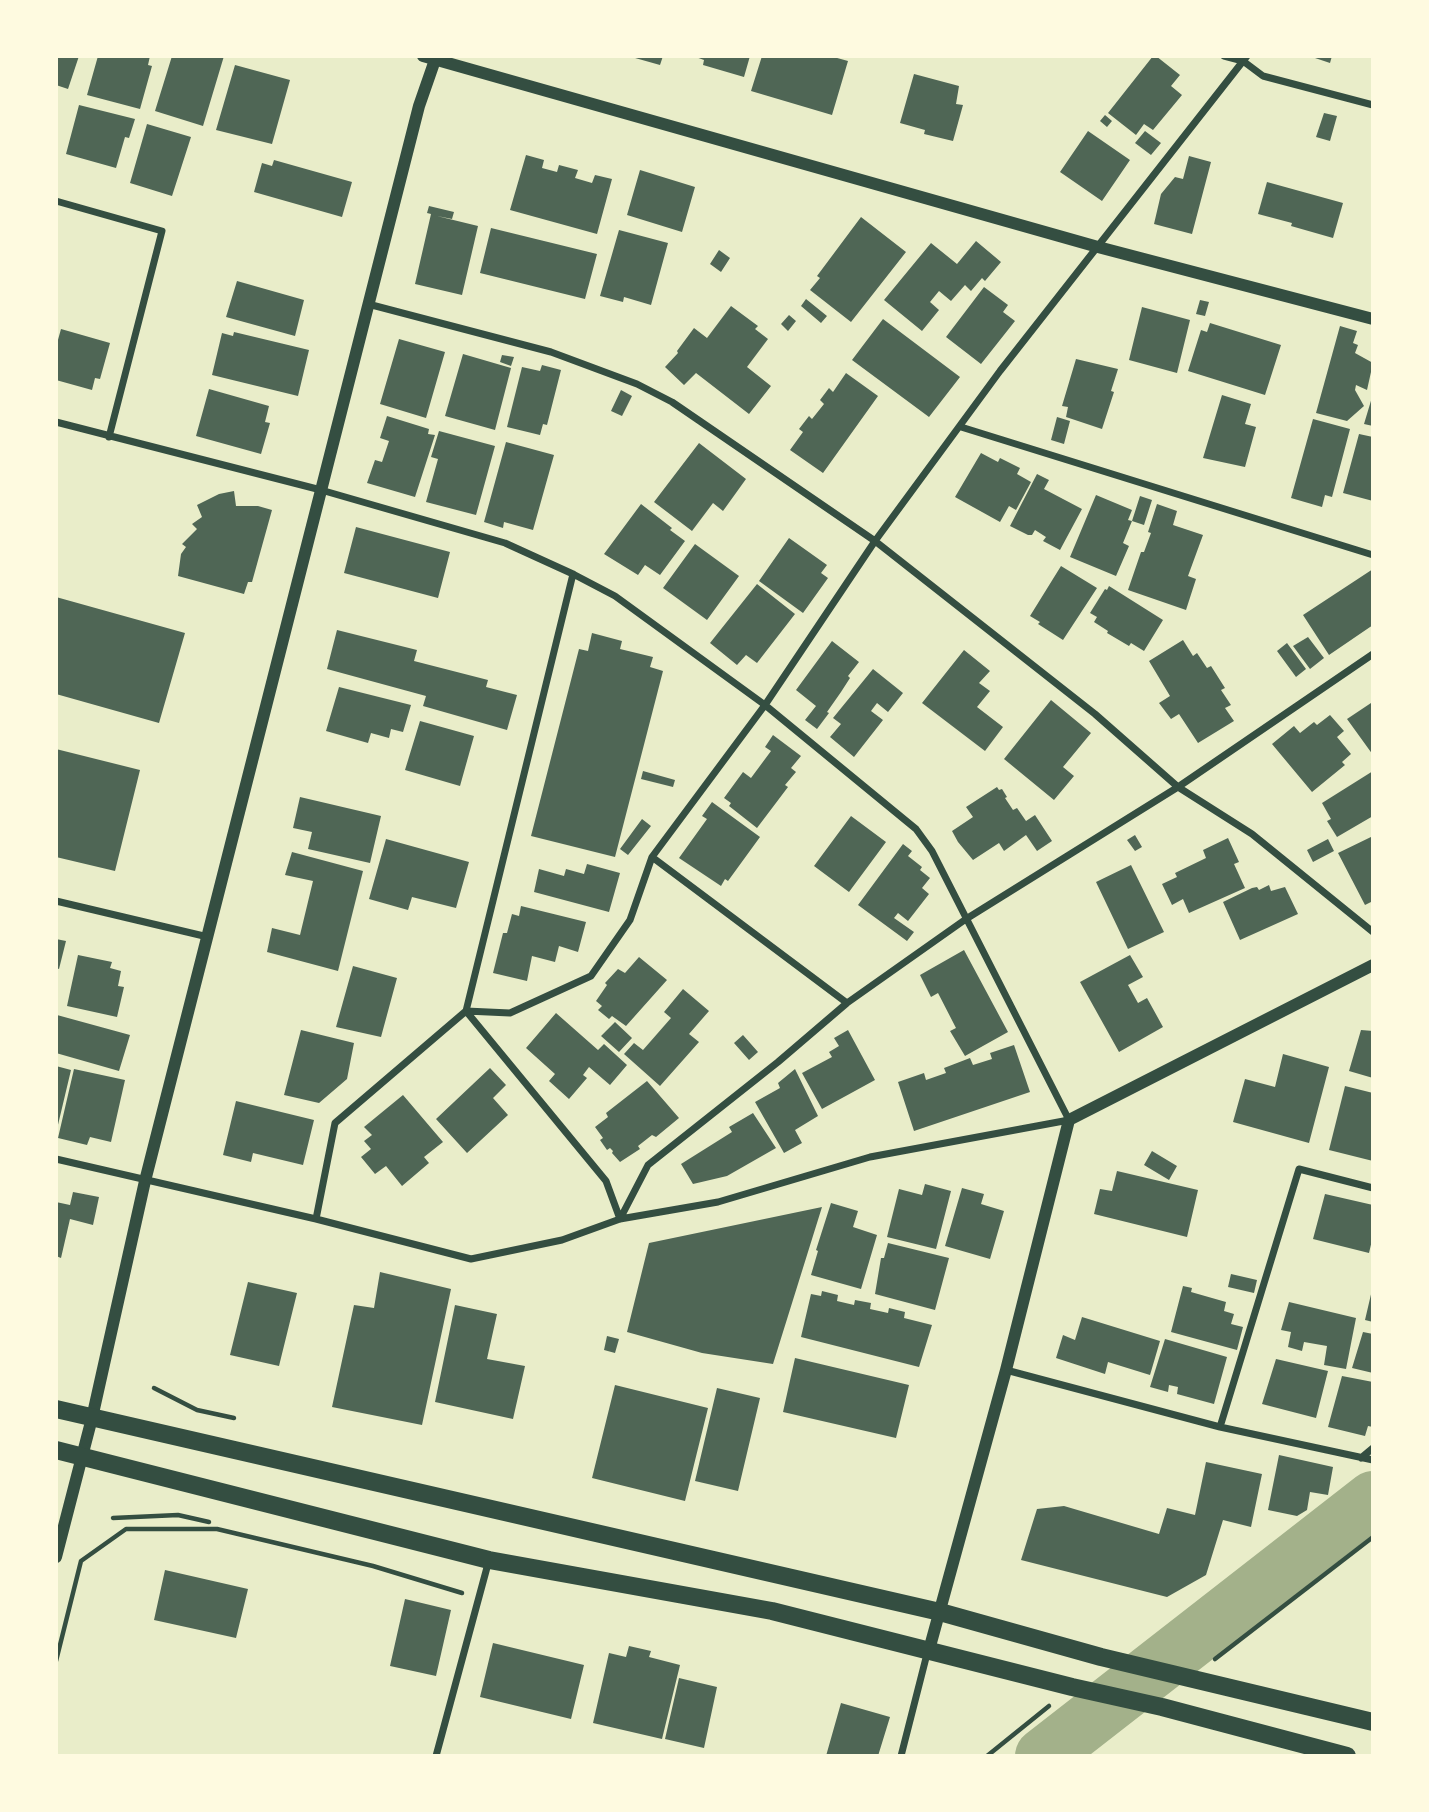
<!DOCTYPE html>
<style>
body{margin:0}
#map{position:relative;width:1429px;height:1812px;overflow:hidden;background:#e9edc9;font-family:Ubuntu,sans-serif}
canvas{display:block}
.frame{position:absolute;inset:0;border:58px solid #fefae0;pointer-events:none}
</style>
<div id="map">
<canvas width="1429" height="1812"></canvas>
<div class="frame"></div>
</div>
<script>
const context = document.querySelector('canvas').getContext('2d');
context.lineJoin = 'round';
function shape(rows) {
  const path = new Path2D();
  for (const r of rows) {
    path.moveTo(r[0], r[1]);
    for (let i = 2; i < r.length; i += 2) path.lineTo(r[i], r[i + 1]);
  }
  return path;
}
function stroke(path, color, width, dash) {
  context.strokeStyle = color;
  context.lineWidth = width;
  context.lineCap = dash ? 'butt' : 'round';
  context.setLineDash(dash || []);
  context.stroke(path);
}
function fillPath(path, color) {
  context.fillStyle = color;
  context.fill(path, 'evenodd');
}
stroke(shape([
 [1043,1756,1373,1499]
]), '#a3b18a', 56);
fillPath(shape([
 [56,56,79,56,68,89,56,85],
 [98,56,150,56,148,65,152,66,140,109,87,95],
 [172,56,224,56,203,126,155,111],
 [628,56,663,56,660,65],
 [693,56,750,56,744,77,703,65,704,60],
 [762,56,830,56,848,61,832,115,751,91],
 [1153,56,1156,56,1180,75,1171,86,1182,95,1153,130,1144,124,1136,135,1108,113],
 [1309,56,1332,56,1330,63],
 [235,65,290,80,272,144,216,130],
 [914,74,959,86,956,104,963,105,953,141,924,134,925,130,900,123],
 [79,105,135,119,129,138,125,137,116,168,66,154],
 [1324,113,1337,116,1330,141,1316,137],
 [1105,115,1112,121,1107,127,1100,121],
 [147,124,191,137,172,196,130,183],
 [1088,131,1130,160,1102,201,1060,172],
 [1145,131,1161,143,1151,155,1135,143],
 [526,155,544,160,542,168,557,172,559,165,578,170,575,178,592,183,595,175,612,179,597,234,510,210],
 [1189,156,1211,162,1192,234,1154,224,1161,194,1175,177,1183,179],
 [274,160,352,182,342,217,254,192,262,163,272,166],
 [640,170,695,187,682,232,627,215],
 [1267,182,1343,203,1333,238,1291,226,1292,223,1258,214],
 [429,206,454,212,452,219,437,216,478,226,462,295,415,284,431,214,427,213],
 [861,217,906,252,851,322,810,290,820,278,817,276],
 [491,228,597,254,585,299,480,273],
 [619,230,668,243,651,305,624,297,623,302,600,296],
 [976,241,1001,262,985,281,982,278,971,291,965,285,951,301,939,291,930,302,939,310,922,331,884,300,931,243,957,264],
 [719,250,730,258,721,272,710,264],
 [237,281,304,300,295,336,226,317],
 [984,287,1008,305,1003,312,1015,321,981,364,946,337],
 [806,299,827,316,821,323,801,306],
 [1200,300,1209,302,1205,316,1196,314],
 [731,306,758,326,755,329,768,339,747,367,771,386,749,414,696,373,684,385,665,367,678,353,677,351,694,328,707,338],
 [1142,307,1190,320,1177,373,1129,360],
 [789,315,796,321,788,331,781,324],
 [883,319,960,377,929,417,852,360],
 [1210,323,1281,345,1265,395,1188,371,1201,330,1207,332],
 [1340,326,1357,331,1353,343,1358,345,1355,353,1373,363,1367,390,1356,385,1355,390,1364,406,1347,421,1316,413],
 [61,329,110,343,100,379,95,378,92,390,56,380,56,347],
 [234,332,309,350,298,396,212,375,222,333,233,336],
 [399,339,445,352,426,418,380,404],
 [463,354,511,368,495,430,445,416],
 [502,355,514,357,511,366,500,362],
 [1076,359,1118,369,1111,391,1114,392,1102,429,1066,417,1068,407,1062,406],
 [542,365,561,370,547,425,543,424,540,435,507,427,522,367,540,371],
 [846,373,878,396,823,473,790,450,803,432,799,429,809,416,812,419,824,404,820,400,829,388,833,392],
 [209,389,269,406,265,422,270,423,261,454,196,436],
 [621,390,632,396,622,416,611,411],
 [1373,394,1373,426,1364,424],
 [1222,395,1251,404,1245,424,1256,427,1245,467,1203,458],
 [387,416,429,429,428,434,435,435,415,497,367,483,375,460,382,462,389,441,380,438],
 [1057,417,1070,421,1064,444,1051,440],
 [1313,419,1350,429,1332,497,1325,495,1322,507,1291,498],
 [439,431,495,446,476,515,426,502,438,459,431,457],
 [1359,434,1373,437,1373,501,1343,493],
 [506,442,554,455,533,530,504,522,503,528,484,522],
 [699,443,746,479,723,511,713,503,692,531,654,502],
 [981,453,998,462,1000,458,1020,468,1017,474,1031,482,1016,510,1009,506,1000,522,955,497],
 [1037,474,1049,480,1044,489,1082,509,1060,550,1043,541,1046,537,1035,530,1032,535,1028,535,1010,526],
 [234,491,236,506,258,506,272,510,252,582,248,582,244,594,178,576,181,554,186,547,182,544,197,529,192,524,202,517,197,505,219,494],
 [1096,495,1132,510,1128,520,1132,521,1123,543,1129,546,1116,576,1070,557],
 [1140,496,1152,500,1144,525,1132,521],
 [641,504,672,528,670,530,685,541,660,575,645,565,638,575,604,554],
 [1157,504,1177,511,1173,525,1203,535,1188,576,1196,579,1186,610,1128,590,1141,552,1144,552,1151,533,1148,532],
 [356,527,450,552,438,598,344,573],
 [789,538,827,565,821,573,828,578,803,613,759,581],
 [695,544,739,576,707,620,663,588],
 [1061,566,1097,588,1063,640,1038,624,1040,622,1030,616],
 [1373,569,1373,625,1329,655,1303,615],
 [757,584,795,614,757,663,746,655,737,665,710,643],
 [1109,586,1163,620,1144,651,1131,643,1129,646,1107,633,1108,631,1094,622,1097,617,1090,613,1105,589,1107,590],
 [56,597,185,633,159,723,56,694],
 [337,630,417,650,414,661,488,680,486,687,517,695,507,730,423,706,426,696,327,669],
 [592,633,622,641,620,649,653,657,650,667,663,671,615,857,531,836,579,649,588,651],
 [1308,637,1324,658,1310,669,1293,646],
 [1183,640,1193,656,1197,653,1207,668,1211,666,1225,688,1221,690,1231,705,1225,708,1234,721,1198,743,1179,714,1171,719,1159,703,1170,696,1149,661],
 [832,641,859,662,848,676,850,678,841,692,827,712,829,713,817,729,805,720,816,706,796,690],
 [1287,643,1306,669,1296,677,1277,651],
 [964,650,990,671,979,683,990,691,977,707,1003,727,985,751,922,703],
 [873,669,903,693,888,712,877,703,871,711,883,720,854,757,830,737,841,724,833,718],
 [339,687,411,705,403,732,391,729,389,738,371,733,368,743,326,731],
 [1051,700,1091,733,1063,767,1074,776,1054,800,1004,759],
 [1371,703,1373,706,1373,755,1347,719],
 [1330,715,1344,731,1337,737,1351,754,1342,762,1345,765,1312,792,1272,744,1294,726,1300,733,1314,722,1317,725],
 [420,721,474,736,460,786,405,770],
 [773,735,801,756,791,768,796,772,785,785,788,787,757,828,729,806,731,803,724,798,743,772,751,778,771,751,765,747],
 [56,749,140,770,115,871,56,857],
 [643,771,675,780,673,787,641,779],
 [1373,771,1373,816,1337,837,1327,821,1331,819,1322,803],
 [997,787,999,790,1002,789,1007,797,1005,798,1013,810,1017,808,1026,821,1035,815,1052,841,1037,851,1026,835,1004,851,999,843,973,860,958,842,952,831,973,817,966,807],
 [300,797,381,816,370,863,308,849,312,832,293,828],
 [712,802,760,837,728,881,725,879,721,886,679,858,707,819,702,816],
 [851,816,886,842,849,892,814,866],
 [642,819,651,826,628,855,620,849],
 [1135,835,1142,847,1135,851,1127,840],
 [1373,836,1373,901,1365,905,1338,853],
 [1228,838,1239,862,1234,864,1245,888,1189,913,1183,899,1172,905,1162,884,1177,877,1175,873,1206,858,1203,850],
 [386,839,469,862,456,908,412,897,408,910,369,899],
 [1328,839,1334,851,1313,862,1307,850],
 [903,844,912,851,908,856,922,867,920,870,930,878,922,888,929,894,908,921,898,913,894,918,914,932,907,941,858,905],
 [292,852,363,871,338,971,267,952,272,928,300,935,313,881,285,875],
 [587,864,620,873,609,912,534,892,539,869,564,876,566,869,584,874],
 [1131,865,1164,932,1128,949,1096,882],
 [1269,885,1271,891,1285,887,1298,914,1240,940,1223,902,1252,888,1257,887,1259,890],
 [521,906,586,922,578,952,559,946,555,962,532,956,527,981,493,973,503,933,507,933,512,914,519,916],
 [56,939,66,941,59,969,56,968],
 [964,950,1008,1032,965,1056,950,1031,956,1028,938,993,931,997,920,975],
 [78,955,112,962,110,968,121,971,118,986,124,987,117,1017,67,1006],
 [1130,955,1143,977,1128,985,1138,1003,1147,998,1163,1027,1119,1052,1080,982],
 [639,957,667,980,626,1026,612,1016,609,1019,598,1010,602,1006,596,1001,607,985,605,983,618,969,625,973],
 [353,966,397,978,381,1037,336,1027],
 [683,989,709,1011,689,1034,699,1042,660,1086,624,1054,634,1043,643,1050,671,1018,664,1012],
 [556,1013,598,1050,604,1044,627,1065,610,1085,589,1067,583,1075,587,1078,569,1099,549,1081,555,1074,526,1048],
 [57,1015,130,1035,119,1071,56,1053],
 [615,1022,632,1038,619,1052,601,1036],
 [301,1030,354,1043,347,1079,319,1103,284,1095],
 [848,1030,875,1080,822,1109,802,1073,832,1057,829,1052,839,1046,834,1038],
 [1361,1030,1373,1031,1373,1078,1349,1071],
 [743,1035,758,1052,749,1060,734,1043],
 [1014,1045,1030,1092,914,1131,898,1082,924,1073,926,1080,946,1073,944,1068,970,1058,973,1065,992,1059,990,1053],
 [1283,1054,1329,1067,1309,1143,1233,1122,1245,1079,1275,1087],
 [56,1066,71,1070,57,1129,56,1129],
 [490,1068,506,1085,493,1098,508,1115,467,1153,436,1119],
 [74,1069,125,1080,111,1142,90,1137,87,1145,58,1138],
 [795,1069,818,1116,795,1130,802,1143,784,1153,755,1102,780,1088,778,1083],
 [647,1081,679,1118,656,1137,652,1135,638,1146,640,1149,620,1162,612,1153,613,1151,610,1148,607,1150,600,1140,603,1138,595,1127,608,1117,606,1113],
 [1345,1086,1373,1093,1373,1161,1329,1150],
 [403,1095,443,1142,424,1157,429,1163,402,1186,386,1166,375,1174,361,1157,371,1149,364,1141,372,1135,364,1127],
 [236,1101,314,1120,303,1165,253,1153,251,1162,223,1155],
 [753,1113,776,1148,727,1176,693,1184,681,1164,732,1132,729,1127],
 [1152,1151,1177,1166,1169,1180,1144,1165],
 [1117,1171,1198,1190,1187,1237,1094,1214,1100,1189,1112,1191],
 [925,1184,951,1191,936,1249,887,1237,899,1189,922,1195],
 [962,1188,984,1194,981,1204,1004,1211,990,1259,945,1246],
 [73,1192,99,1197,93,1225,70,1219,61,1258,56,1256,56,1202,70,1205],
 [1325,1194,1373,1205,1373,1236,1369,1253,1313,1239],
 [831,1203,858,1211,853,1227,877,1235,861,1289,811,1275,818,1251,816,1250],
 [822,1207,773,1364,702,1353,627,1332,649,1243],
 [888,1243,949,1258,935,1310,875,1294,881,1258,884,1258],
 [380,1272,451,1289,422,1425,332,1407,354,1305,374,1308],
 [1231,1274,1257,1280,1254,1293,1228,1287],
 [248,1282,297,1293,279,1366,230,1355],
 [1183,1286,1192,1288,1191,1292,1226,1302,1224,1311,1234,1314,1231,1324,1243,1327,1237,1350,1171,1332],
 [1372,1290,1373,1290,1373,1322,1365,1320],
 [822,1291,838,1295,837,1301,854,1305,855,1300,871,1303,870,1309,888,1313,889,1308,905,1312,904,1318,932,1325,919,1367,801,1337,811,1294,821,1296],
 [1289,1302,1356,1318,1346,1369,1324,1365,1327,1346,1304,1342,1302,1351,1288,1347,1291,1332,1281,1330],
 [455,1305,497,1314,487,1359,525,1366,513,1419,435,1402],
 [1082,1317,1160,1341,1150,1375,1108,1362,1105,1374,1056,1358,1063,1335,1075,1340],
 [1363,1332,1373,1334,1373,1373,1352,1368],
 [607,1336,619,1339,615,1353,604,1350],
 [1165,1339,1227,1357,1214,1404,1177,1394,1178,1387,1169,1385,1168,1392,1150,1387],
 [795,1358,909,1385,896,1438,783,1412],
 [1276,1359,1328,1371,1316,1418,1262,1404],
 [1342,1376,1373,1382,1373,1427,1368,1426,1365,1436,1328,1427],
 [615,1385,708,1408,685,1501,592,1478],
 [717,1388,760,1398,738,1491,695,1481],
 [1279,1455,1333,1467,1328,1495,1310,1492,1307,1510,1297,1516,1268,1510],
 [1206,1462,1262,1474,1251,1527,1223,1520,1206,1575,1167,1597,1021,1560,1037,1509,1064,1506,1159,1534,1167,1508,1195,1515],
 [165,1570,248,1589,236,1638,154,1620],
 [405,1599,451,1610,436,1676,390,1666],
 [493,1643,584,1665,571,1719,480,1697],
 [629,1646,651,1651,649,1657,680,1665,662,1739,593,1723,609,1653,626,1657],
 [679,1678,717,1687,704,1748,665,1739],
 [841,1703,890,1717,878,1756,826,1756]
]), '#4f6655');
stroke(shape([
 [154,1388,197,1410,234,1418],
 [113,1518,178,1515,209,1522],
 [1215,1659,1373,1537],
 [56,1661,81,1561,126,1529,217,1529,373,1566,462,1593],
 [987,1756,1049,1706]
]), '#344e41', 4.5);
stroke(shape([
 [1224,56,1243,61,1263,76,1373,105],
 [56,201,162,231,109,437],
 [368,304,551,352,637,384,672,402,875,541,1095,714,1178,787,1252,834,1373,932],
 [56,422,321,490,505,543,573,574,615,596,765,705,916,829,932,851,1069,1120,870,1157,718,1202,620,1219,562,1240,471,1259,316,1219,56,1159],
 [961,427,1373,555],
 [652,857,847,1003],
 [56,901,208,937],
 [466,1011,573,574],
 [466,1011,606,1181,620,1219],
 [316,1219,335,1123,466,1011,510,1013,591,976,630,920,652,857,765,705,875,541,1000,371,1247,56],
 [620,1219,648,1165,778,1062,847,1003,966,919,1178,787,1373,654],
 [1006,1370,1220,1427,1373,1460],
 [1220,1427,1299,1169,1373,1188],
 [1361,1458,1373,1448],
 [436,1756,489,1560],
 [901,1756,928,1650]
]), '#344e41', 7);
stroke(shape([
 [423,56,1098,247,1373,319],
 [56,1557,92,1418,145,1181,419,106,435,60],
 [929,1650,1006,1370,1069,1120,1373,965]
]), '#344e41', 12);
stroke(shape([
 [56,1409,940,1612,1101,1657,1373,1722],
 [56,1450,489,1560,772,1611,1072,1687,1162,1707,1347,1756]
]), '#344e41', 18);
</script>
